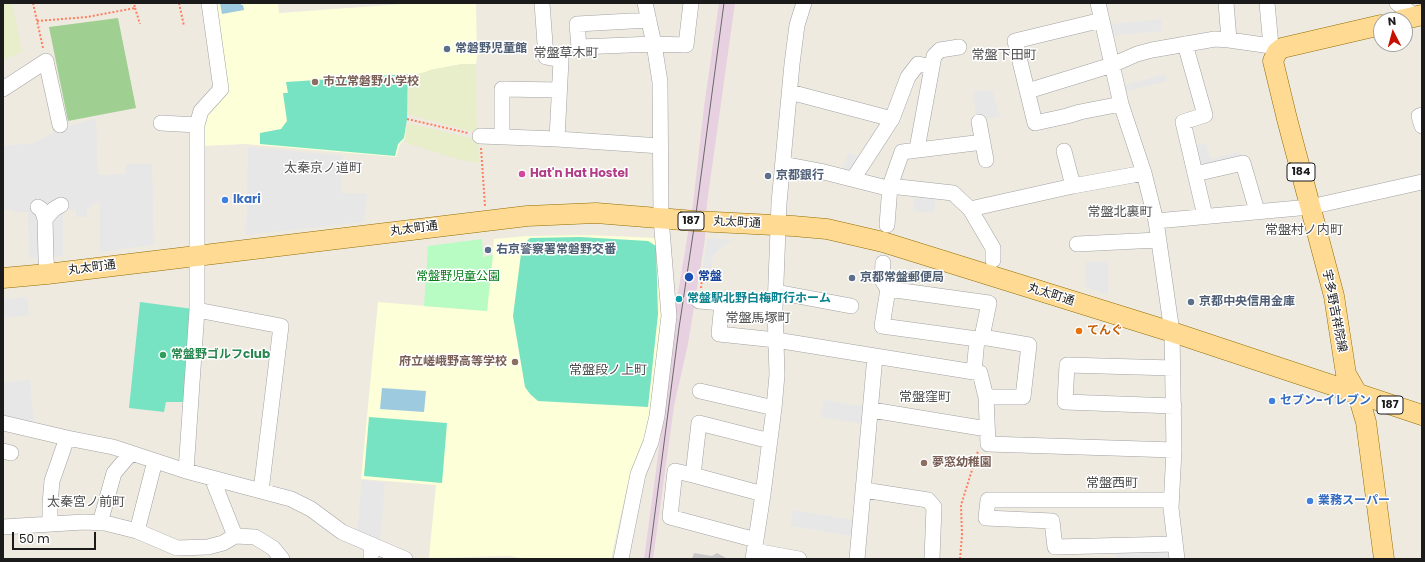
<!DOCTYPE html>
<meta charset="utf-8">
<style>
body{margin:0}
#map{position:relative;width:1425px;height:562px;overflow:hidden;background:#eeeae0;font-family:Poppins,sans-serif}
canvas{display:block}
.frame{position:absolute;inset:0;border:4px solid #1b1b1b;pointer-events:none}
.north{position:absolute;left:1373px;top:12px;width:40px;height:40px;box-sizing:border-box;background:#fff;border:1px solid #a4a4a4;border-radius:50%;rotate:354deg;font-size:11px;font-weight:700;line-height:16px;text-align:center;color:#1b1b1b}
.north::after{content:'';display:block;margin:auto;width:14px;height:18px;background:#c61100;clip-path:polygon(50% 0,100% 100%,50% 72%,0 100%)}
.scale{position:absolute;left:12px;top:532px;width:84px;height:18px;box-sizing:border-box;border:2px solid #1b1b1b;border-top:0;padding-left:5px;font-size:12px;line-height:14px;white-space:nowrap;color:#1b1b1b;-webkit-text-stroke:3px #fff;paint-order:stroke}
</style>
<div id="map">
<canvas width="1425" height="562"></canvas>
<div class="frame"></div>
<div class="north">N</div>
<div class="scale">50 m</div>
</div>
<script>
const context = document.querySelector('canvas').getContext('2d');
context.lineJoin = 'round';
function fillPath(path, color) {
  context.fillStyle = color;
  context.fill(path, 'evenodd');
}
function shape(rows) {
  const path = new Path2D();
  for (const r of rows) {
    path.moveTo(r[0], r[1]);
    for (let i = 2; i < r.length; i += 2) path.lineTo(r[i], r[i + 1]);
  }
  return path;
}
function stroke(path, color, width, dash) {
  context.strokeStyle = color;
  context.lineWidth = width;
  context.lineCap = dash ? 'butt' : 'round';
  context.setLineDash(dash || []);
  context.stroke(path);
}
function drawText(font, color, halo, rows, align = 'center') {
  context.font = font + ' Poppins,"Noto Sans JP",sans-serif';
  context.lineWidth = 3;
  context.setLineDash([]);
  context.textBaseline = 'middle';
  context.strokeStyle = halo;
  context.fillStyle = color;
  for (const [text, x, y, turn = 0] of rows) {
    context.save();
    context.translate(x, y);
    context.rotate((+turn || 0) * Math.PI / 180);
    context.textAlign = isNaN(turn) ? turn : align;
    if (halo) context.strokeText(text, 0, 0);
    context.fillText(text, 0, 0);
    context.restore();
  }
}
fillPath(shape([
 [719,3,735,3,707,203,705,239,688,344,674,406,653,559,644,559,666,397,674,316,693,204,704,107]
]), '#e7d1e1');
fillPath(shape([
 [211,3,278,3,279,13,417,3,476,3,477,58,476,64,462,64,430,70,426,72,409,76,405,139,400,144,396,157,245,144,203,146,203,113,223,89],
 [589,235,656,238,664,315,648,434,627,487,611,559,527,559,509,556,429,558,436,485,361,479,378,302,487,311,494,239,527,236]
]), '#fcffd7');
fillPath(shape([
 [694,553,712,556,717,553,728,559,692,559]
]), '#c9c9c9');
fillPath(shape([
 [3,3,12,3,22,52,3,60],
 [462,64,476,64,477,133,407,114,409,76,426,72,430,70],
 [407,123,478,140,479,163,457,159,409,144,405,142]
]), '#e8eec9');
fillPath(shape([
 [118,18,136,108,68,121,49,27]
]), '#9fd092');
fillPath(shape([
 [482,239,483,257,493,255,487,311,424,306,428,246]
]), '#b8fcc3');
fillPath(shape([
 [408,74,407,119,404,138,398,144,395,156,260,144,260,133,281,129,287,121,283,93,288,93,286,82],
 [580,237,648,241,656,246,658,314,648,407,538,401,530,394,525,387,513,316,522,246,530,238],
 [140,302,193,309,188,402,166,402,164,412,129,408],
 [369,417,447,423,442,483,364,476]
]), '#78e3c2');
fillPath(shape([
 [1161,19,1162,31,1112,36,1111,24],
 [1165,74,1167,81,1124,92,1122,86],
 [992,90,1000,117,976,119,973,92],
 [96,118,98,175,126,174,126,164,152,164,154,245,100,252,100,203,91,204,91,209,87,209,87,217,76,217,76,209,63,210,63,256,29,259,28,212,14,212,14,210,3,210,3,146,35,143,60,129],
 [1206,143,1210,159,1240,152,1241,160,1198,170,1192,147],
 [248,147,343,156,341,193,367,194,364,222,246,235],
 [848,153,862,158,851,174,842,171],
 [915,192,936,194,934,213,913,211],
 [707,238,731,240,713,255,711,272,703,271],
 [1108,261,1108,295,1085,287,1085,262],
 [27,297,29,315,3,318,3,299],
 [30,380,34,428,3,419,3,382],
 [824,400,866,407,863,424,821,417],
 [362,480,385,483,380,543,357,535],
 [793,510,854,520,852,536,791,526],
 [1116,547,1172,547,1173,559,1116,559]
]), '#e7e7e7');
fillPath(shape([
 [220,3,241,3,241,5,243,5,244,10,222,14],
 [382,388,426,391,424,412,380,409]
]), '#9dcadf');
const minor = shape([
 [542,3,546,57,561,60,557,139],
 [1098,3,1121,104,1144,173,1156,221,1172,332,1174,450,1171,508,1177,559],
 [1226,3,1229,40],
 [1267,3,1271,46],
 [1397,3,1415,16],
 [649,20,577,24,579,47,654,44,686,45,691,3],
 [1102,20,1015,41,1035,123,1067,116,1080,112,1121,104],
 [1185,44,1205,115,1183,122,1205,216],
 [932,67,934,56,940,50,959,47],
 [3,89,46,61,60,125],
 [1028,91,1112,65,1137,54,1152,50,1215,39,1229,40,1271,46,1277,52],
 [790,92,892,119],
 [1422,115,1419,116,1422,126],
 [979,122,986,160],
 [161,123,197,125],
 [480,136,557,139,661,146],
 [502,137,502,89,559,90],
 [1064,151,1073,186],
 [783,164,820,171,883,187,890,186,953,193,970,209,1073,186,1144,173],
 [1195,174,1243,163,1257,211],
 [853,179,892,119,908,77,918,64,932,67,917,149],
 [38,207,42,210,45,219],
 [970,209,993,248,993,260],
 [1156,221,1310,207,1422,182],
 [887,225,890,186,902,152,983,142],
 [1077,244,1158,240],
 [883,263,882,280,888,289,882,326,977,339,982,337,989,303,888,289],
 [47,274,46,258,45,219,54,209,61,205],
 [776,292,851,306],
 [699,301,722,303],
 [775,308,722,303,719,334,776,340,980,373,986,397,988,444,1174,450],
 [197,310,281,326,261,491],
 [982,337,1029,345,1023,397,986,397],
 [1173,368,1067,365,1065,402,1174,406],
 [974,372,977,339],
 [700,391,774,408],
 [872,410,987,429],
 [3,423,67,438,113,447,186,471,291,499,311,509,342,532,405,559],
 [3,451,11,453],
 [186,471,197,310,197,125,201,111,221,89,209,3],
 [693,475,675,471,670,517,756,540],
 [212,478,235,536],
 [864,490,928,500,934,507,932,559],
 [763,494,693,475,699,423,770,441],
 [1171,500,988,500,986,518,1052,521,1055,547,1175,544],
 [100,523,114,473,131,453],
 [50,524,50,504,52,481,67,438],
 [3,527,84,522,105,523,137,531,177,548,208,547,223,543,235,536,255,537,273,548,282,559],
 [137,531,155,461],
 [371,545,371,559],
 [755,551,799,559],
 [621,559,638,474,651,442,657,416,669,316,661,218,660,82,654,44,645,3],
 [753,559,763,494,774,408,777,375,775,308,779,203,792,64,797,25,804,3],
 [857,559,875,356]
]);
const major = shape([
 [1401,20,1422,15],
 [1381,25,1282,48,1277,52,1273,61,1287,119,1334,296,1346,374,1358,395,1366,422,1384,559],
 [3,278,47,274,527,216,596,213,695,221,793,226,827,229,883,242,1172,332,1422,415]
]);
stroke(minor, '#a2a2a2', 16);
stroke(major, '#926e00', 21);
stroke(shape([
 [33,3,43,48],
 [179,3,184,26],
 [135,8,140,24],
 [37,21,87,17,135,8,134,3],
 [407,119,468,133],
 [481,148,485,206],
 [701,288,703,271],
 [960,559,962,535,961,505,978,451]
]), '#ff7e5f', 2, [2, 2]);
stroke(minor, '#fff', 15);
stroke(major, '#ffda93', 20);
stroke(shape([
 [649,559,679,328,695,221,724,3]
]), '#696969', 1);
for (const [x, y, r, color] of [
 [447,49,4,"#5c6f8a"],
 [315,82,4,"#8d6e63"],
 [522,174,4,"#d1479c"],
 [768,176,4,"#5c6f8a"],
 [225,200,4,"#3f7fe0"],
 [488,250,4,"#5c6f8a"],
 [689,277,5,"#1a4fb4"],
 [852,278,4,"#5c6f8a"],
 [679,299,4,"#0f9aa8"],
 [1191,302,4,"#5c6f8a"],
 [1079,331,4,"#e8710a"],
 [163,355,4,"#2e9e5b"],
 [515,362,4,"#8d6e63"],
 [1272,401,4,"#3f7fe0"],
 [924,463,4,"#8d6e63"],
 [1310,501,4,"#3f7fe0"]
]) {
  const dot = new Path2D();
  dot.arc(x, y, r, 0, 2 * Math.PI);
  context.fillStyle = color;
  context.fill(dot);
  stroke(dot, '#fff', 1.5);
}
for (const [x, y, w] of [
 [1301,172,28],
 [691,221,26],
 [1390,405,26]
]) {
  const box = new Path2D();
  box.roundRect(x - w / 2, y - 9, w, 18, 3);
  context.fillStyle = '#fff';
  context.fill(box);
  stroke(box, '#1b1b1b', 1);
}
drawText('bold 11px', '#1b1b1b', null, [
 ["184",1301,172],
 ["187",691,221],
 ["187",1390,405]
]);
drawText('bold 12px', '#4e5e75', '#fff', [
 ["常磐野児童館",455,49],
 ["京都銀行",776,176],
 ["右京警察署常磐野交番",496,250],
 ["京都常盤郵便局",860,278],
 ["京都中央信用金庫",1199,302]
], 'left');
drawText('bold 12px', '#785e54', '#fff', [
 ["市立常磐野小学校",323,82],
 ["府立嵯峨野高等学校",507,362,"right"],
 ["夢窓幼稚園",932,463]
], 'left');
drawText('bold 12px', '#b23c85', '#fff', [
 ["Hat'n Hat Hostel",530,174]
], 'left');
drawText('bold 12px', '#366cbe', '#fff', [
 ["Ikari",233,200],
 ["セブン-イレブン",1280,401],
 ["業務スーパー",1318,501]
], 'left');
drawText('12px', '#1b1b1b', '#fff', [
 ["丸太町通",737,223,3],
 ["丸太町通",414,229,-7],
 ["丸太町通",92,268,-7],
 ["丸太町通",1051,295,17],
 ["宇多野吉祥院線",1334,311,79]
]);
drawText('12px', '#057e19', '#fff', [
 ["常盤野児童公園",458,277]
]);
drawText('bold 12px', '#164399', '#fff', [
 ["常盤",698,277]
], 'left');
drawText('bold 12px', '#0d838f', '#fff', [
 ["常盤駅北野白梅町行ホーム",687,299]
], 'left');
drawText('bold 12px', '#c56008', '#fff', [
 ["てんぐ",1087,331]
], 'left');
drawText('bold 12px', '#27864d', '#fff', [
 ["常盤野ゴルフclub",171,355]
], 'left');
drawText('13px', '#4e4e4e', '#fff', [
 ["常盤草木町",566,54],
 ["常盤下田町",1004,56],
 ["太秦京ノ道町",323,169],
 ["常盤北裏町",1120,213],
 ["常盤村ノ内町",1304,231],
 ["常盤馬塚町",758,319],
 ["常盤段ノ上町",608,371],
 ["常盤窪町",925,398],
 ["常盤西町",1112,484],
 ["太秦宮ノ前町",86,503]
]);
</script>
